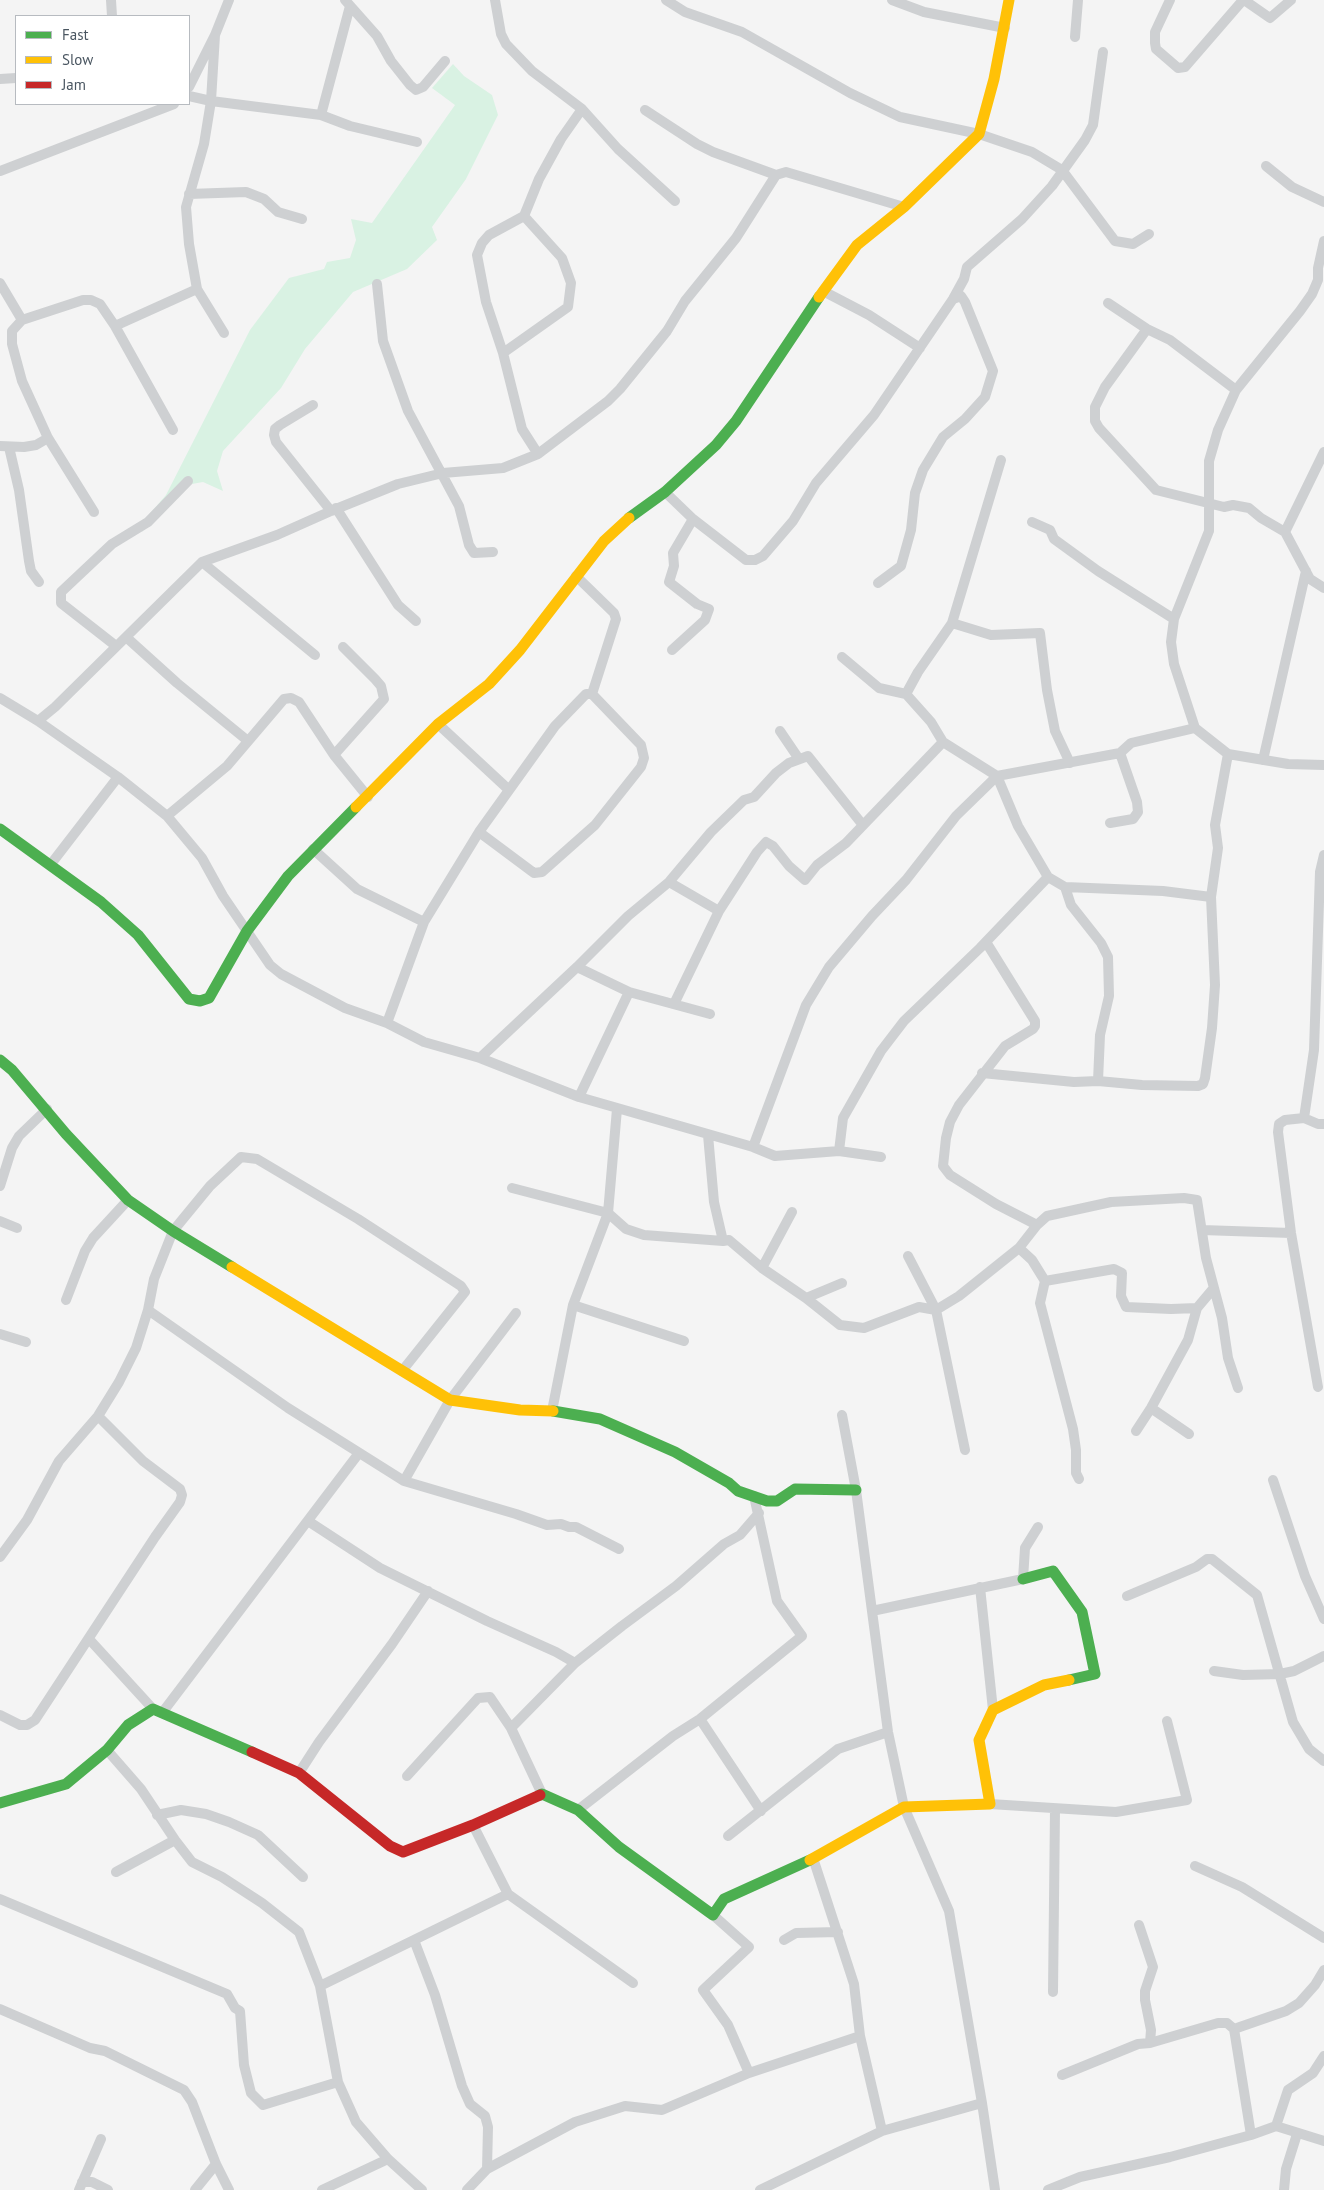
<!DOCTYPE html>
<style>
body{margin:0}
#map{position:relative;width:1324px;height:2190px;overflow:hidden;background:#f4f4f4;font-family:"PT Sans",sans-serif}
canvas{display:block}
.legend{position:absolute;left:15px;top:15px;width:175px;height:90px;box-sizing:border-box;background:#fff;border:1px solid #b7bbc0;margin:0;padding:6px 9px;list-style:none;font-size:15px;color:#4a5661}
.legend li{display:flex;align-items:center;gap:10px;height:25px}
.legend b{width:25px;border:1px solid #b7bbc0}
</style>
<div id="map">
<canvas width="1324" height="2190"></canvas>
<ul class="legend">
<li><b style="height:6px;background:#4caf50"></b>Fast</li>
<li><b style="height:6px;background:#ffc107"></b>Slow</li>
<li><b style="height:6px;background:#c62828"></b>Jam</li>
</ul>
</div>
<script>
const context = document.querySelector('canvas').getContext('2d');
context.lineJoin = 'round';
function fillPath(path, color) {
  context.fillStyle = color;
  context.fill(path, 'evenodd');
}
function shape(rows) {
  const path = new Path2D();
  for (const r of rows) {
    path.moveTo(r[0], r[1]);
    for (let i = 2; i < r.length; i += 2) path.lineTo(r[i], r[i + 1]);
  }
  return path;
}
function stroke(path, color, width, dash) {
  context.strokeStyle = color;
  context.lineWidth = width;
  context.lineCap = dash ? 'butt' : 'round';
  context.setLineDash(dash || []);
  context.stroke(path);
}
fillPath(shape([
 [453,64,464,76,492,95,498,115,466,179,432,227,437,240,407,269,353,292,305,349,281,388,223,451,217,471,223,491,203,482,181,486,142,532,147,517,166,495,250,330,289,278,324,269,327,262,350,258,356,240,351,219,372,223,455,105,432,88]
]), '#d9f2e3');
stroke(shape([
 [111,0,112,16],
 [345,0,377,36,391,61,410,85,416,90,423,87,445,61],
 [495,0,501,34,506,44,532,71,582,109,618,149,675,201],
 [666,0,685,12,742,32,850,93,900,117,979,134,1032,152,1062,170,1115,241,1133,244,1149,234],
 [892,0,924,12,1005,28],
 [1170,0,1155,32,1155,43,1156,49,1178,68,1185,67,1243,0],
 [1244,0,1270,18,1291,0],
 [215,35,211,101,204,144,186,207,189,244,197,289,224,333],
 [1075,37,1078,0],
 [0,79,16,78],
 [189,87,215,35,229,0],
 [189,96,211,101,321,115,350,126,417,142],
 [645,110,697,144,713,152,776,175,786,172,904,207],
 [321,115,350,6],
 [1266,166,1292,187,1324,202],
 [0,171,174,104],
 [189,194,246,192,264,199,278,212,302,219],
 [1324,241,1318,268,1318,280,1312,294,1300,311,1236,390,1218,430,1209,461,1209,531,1174,619,1171,642,1174,664,1195,728,1228,754,1288,764,1324,765],
 [0,283,22,320,83,300,91,300,100,304,115,326,173,430],
 [377,284,383,341,408,411,459,506,469,545,474,553,493,552],
 [823,291,869,315,920,348],
 [1108,303,1147,329,1170,340,1236,390],
 [22,320,12,331,12,344,22,381,48,438,94,512],
 [115,326,197,289],
 [1147,329,1105,387,1095,407,1095,421,1099,428,1156,490,1224,507,1233,505,1249,508,1261,518,1285,532,1310,579,1324,588],
 [503,353,568,307,571,283,562,258,524,216],
 [313,405,280,425,275,429,274,435,276,442,331,511],
 [0,446,24,447,36,445,48,438],
 [9,447,19,490,29,561,31,571,39,582],
 [538,454,522,429,503,353,486,302,477,255,482,243,489,235,524,216,539,179,561,139,582,109],
 [665,492,693,519,746,560,755,560,763,556,793,521,816,483,874,415,953,299,964,279,967,267,1022,219,1052,186,1085,140,1093,125,1103,52],
 [336,508,398,605,416,621],
 [1032,522,1050,530,1054,539,1098,571,1174,619],
 [1285,532,1324,452],
 [202,562,315,655],
 [576,576,614,613,616,619,592,694],
 [878,583,901,566,911,530,915,493,923,470,943,437,965,419,985,397,993,371,965,302,961,296,953,299],
 [952,623,991,635,1040,633,1047,690,1055,731,1070,763],
 [126,637,177,683,248,741],
 [116,646,61,603,61,592,112,544,148,522,188,481],
 [672,650,705,620,709,609,697,604,669,582,674,566,673,553,693,519],
 [842,657,879,688,906,694,918,672,952,623,1001,460],
 [906,694,931,722,943,742,997,776,1018,826,1048,877,1065,887,1163,891,1211,897],
 [0,698,38,721,118,777,167,816,202,858,223,896,270,965,281,974,345,1008,387,1023,424,1042,480,1058,579,1097,753,1147,775,1156,839,1151,881,1157],
 [38,721,55,707,202,562,277,535,331,511,398,484,443,473,503,468,538,454,608,401,620,389,667,331,685,301,736,238,776,175],
 [438,724,508,789],
 [780,731,799,759],
 [334,755,384,699,381,686,375,679,343,647],
 [1263,760,1306,571],
 [167,816,227,766,284,699,291,698,299,702,334,755,368,797],
 [1110,823,1133,819,1138,812,1137,802,1120,753],
 [313,849,357,889,424,922],
 [51,864,118,777],
 [669,882,719,911],
 [1065,887,1071,905,1101,943,1108,957,1109,996,1100,1035,1098,1081],
 [986,942,1035,1021,1035,1026,1033,1029,1005,1046,959,1105,950,1122,946,1138,943,1166,950,1175,996,1204,1037,1225],
 [577,967,629,992,710,1014],
 [674,1004,719,911,757,852,766,842,773,846,789,866,805,880,817,865,846,843,943,742],
 [387,1023,424,922,479,832,555,726,586,694,592,694,641,745,644,758,641,767,595,825,542,872,534,873,479,832],
 [480,1058,577,967,628,916,669,882,711,832,744,800,754,797,776,773,789,763,808,756,862,824],
 [982,1073,1074,1082,1098,1081,1142,1085,1198,1086,1203,1084,1205,1078,1212,1028,1215,985,1211,897,1218,848,1215,825,1228,754],
 [579,1097,629,992],
 [1304,1118,1314,1050,1320,872,1324,855],
 [708,1135,714,1202,723,1241,729,1240,762,1268,806,1298,840,1325,864,1328,919,1307,936,1310,959,1296,1019,1248,1037,1225,1047,1216,1111,1202,1184,1198,1197,1200,1206,1258,1222,1318,1228,1358,1238,1388],
 [753,1147,806,1005,829,967,872,916,906,880,956,816,997,776,1120,753,1131,743,1195,728],
 [839,1151,843,1118,881,1051,904,1021,980,948,1048,877],
 [0,1186,12,1148,19,1136,47,1109],
 [512,1188,608,1213,626,1229,644,1235,723,1241],
 [0,1221,17,1228],
 [1202,1230,1291,1233],
 [1019,1248,1032,1260,1045,1281,1040,1303,1073,1429,1076,1450,1076,1473,1079,1479],
 [908,1256,936,1310,965,1450],
 [762,1268,792,1212],
 [1045,1281,1114,1269,1122,1273,1121,1296,1126,1307,1171,1309,1197,1308,1213,1289],
 [806,1298,842,1283],
 [66,1300,85,1251,93,1238,128,1200],
 [573,1305,684,1341],
 [148,1310,288,1408,404,1481,516,1514,547,1525,561,1524,569,1527,576,1527,619,1549],
 [0,1334,26,1342],
 [1318,1387,1291,1233,1278,1132,1279,1124,1285,1120,1304,1118,1318,1124,1324,1124],
 [1151,1408,1189,1434],
 [552,1411,573,1305,608,1213,617,1109],
 [842,1415,856,1490,888,1732,904,1807,949,1911,982,2103,995,2190],
 [1136,1431,1151,1408,1188,1340,1197,1308],
 [1273,1480,1305,1576,1324,1619],
 [404,1481,450,1400,516,1313],
 [308,1521,380,1568,487,1621,556,1652,575,1663],
 [0,1557,27,1520,59,1461,98,1416,119,1382,136,1348,148,1310,154,1279,173,1231,210,1186,241,1157,257,1159,358,1219,461,1286,465,1292,402,1371],
 [980,1587,993,1710],
 [1127,1596,1196,1567,1207,1559,1212,1559,1257,1595,1293,1722,1309,1749,1324,1761],
 [872,1611,1023,1579,1025,1548,1038,1527],
 [89,1639,153,1709],
 [1214,1671,1243,1675,1280,1674,1294,1671,1324,1656],
 [162,1713,359,1453],
 [0,1715,20,1725,27,1725,35,1720,155,1537,180,1502,182,1495,180,1489,143,1461,98,1416],
 [700,1719,761,1811],
 [107,1750,141,1789,175,1840,192,1862,222,1877,262,1903,299,1932,320,1986,338,2082,356,2122,388,2159,422,2190],
 [299,1773,319,1742,392,1644,428,1591],
 [407,1776,478,1698,490,1697,511,1728],
 [542,1794,511,1728,575,1663,622,1626,676,1586,724,1544,740,1535,759,1513],
 [990,1804,1116,1812,1187,1800,1167,1721],
 [578,1810,673,1736,700,1719,802,1636,777,1601,754,1496],
 [157,1815,181,1810,206,1814,229,1822,258,1835,303,1877],
 [473,1825,508,1894,633,1983],
 [728,1836,838,1749,888,1732],
 [813,1858,854,1984,860,2036,882,2131],
 [1195,1866,1242,1887,1324,1938],
 [116,1872,175,1840],
 [0,1899,227,1994,235,2008,240,2011,244,2065,251,2093,263,2105,338,2082],
 [713,1915,749,1947,703,1990,728,2025,749,2073],
 [1139,1925,1153,1967,1145,1991,1145,2000,1151,2030,1150,2043],
 [414,1940,435,1995,462,2086,470,2104,485,2116,488,2127,487,2169],
 [784,1940,796,1933,838,1932],
 [320,1986,508,1894],
 [1053,1992,1055,1809],
 [0,2009,90,2048,105,2051,184,2090,192,2102,216,2164,229,2190],
 [1234,2029,1251,2135],
 [1062,2075,1138,2044,1150,2043,1218,2023,1227,2023,1234,2029,1286,2011,1299,2003,1315,1985,1324,1970],
 [1276,2126,1288,2090,1313,2073,1324,2056],
 [82,2182,92,2182,108,2190],
 [79,2190,101,2139],
 [195,2190,216,2164],
 [322,2190,388,2159],
 [467,2190,487,2169,575,2122,625,2106,662,2110,749,2073,860,2036],
 [760,2190,882,2131,982,2103],
 [1048,2190,1080,2177,1170,2157,1251,2135,1276,2126,1324,2141],
 [1284,2190,1286,2169,1297,2134]
]), '#ced0d2', 10);
stroke(shape([
 [629,518,665,492,716,445,736,421,819,297],
 [0,829,101,902,138,935,189,999,200,1001,209,998,247,931,288,876,356,807],
 [0,1060,12,1070,66,1134,128,1200,173,1231,232,1267],
 [553,1411,600,1419,675,1452,729,1483,738,1491,767,1501,777,1501,795,1489,856,1490],
 [1023,1579,1053,1571,1082,1612,1095,1674,1069,1680],
 [540,1795,542,1794,578,1810,619,1847,713,1915,724,1899,810,1860],
 [0,1803,66,1784,107,1750,128,1725,153,1709,252,1752]
]), '#4caf50', 11);
stroke(shape([
 [819,297,857,245,904,207,979,134,994,79,1009,0],
 [356,807,438,724,489,684,520,650,604,541,629,518],
 [232,1267,450,1400,520,1410,553,1411],
 [810,1860,904,1807,990,1804,979,1740,993,1710,1044,1685,1069,1680]
]), '#ffc107', 11);
stroke(shape([
 [252,1752,299,1773,390,1846,403,1852,473,1825,540,1795]
]), '#c62828', 11);
</script>
